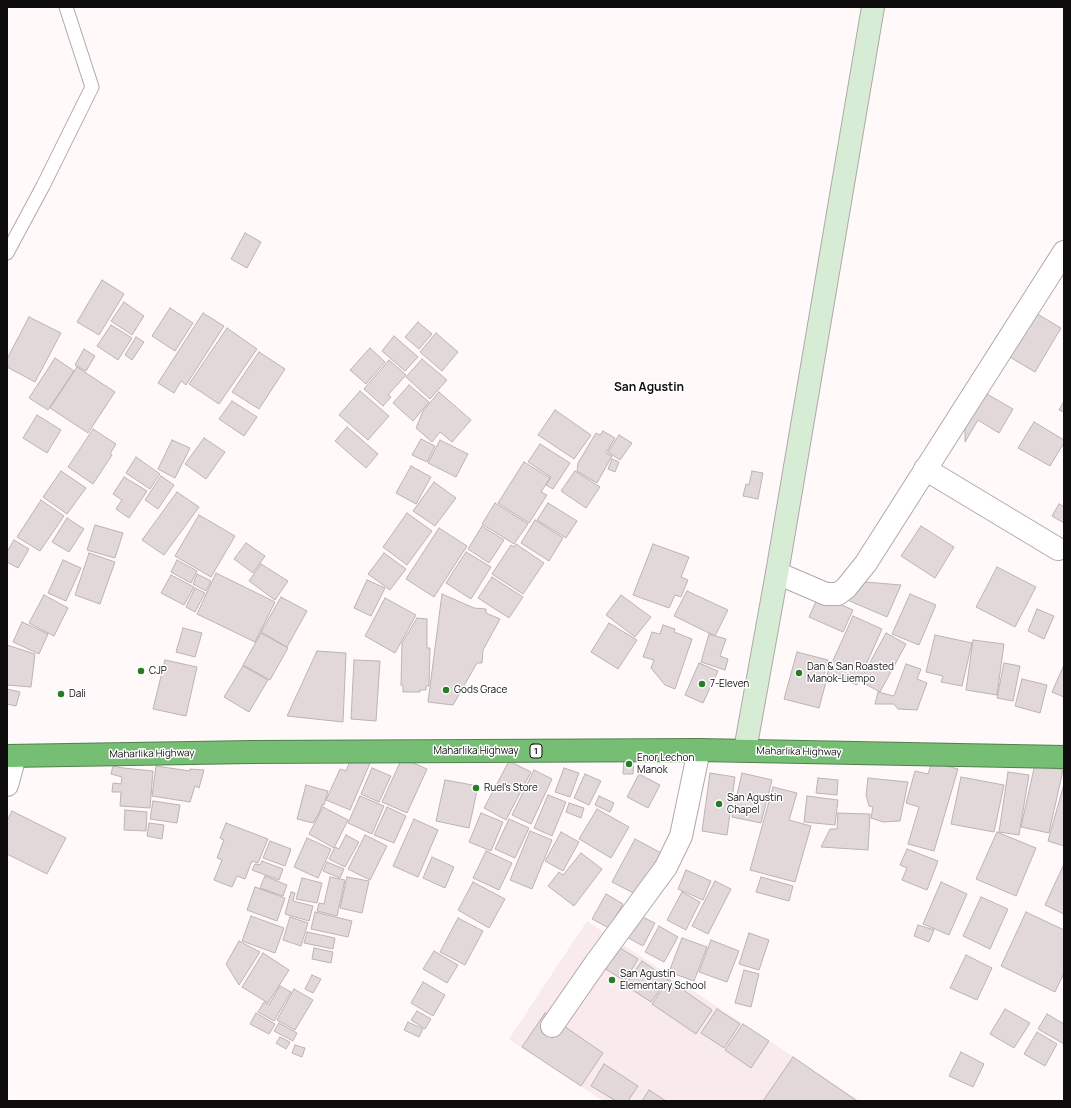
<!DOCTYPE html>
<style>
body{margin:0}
#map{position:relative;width:1071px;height:1108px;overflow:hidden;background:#fff9f9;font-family:Manrope,sans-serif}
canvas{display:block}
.frame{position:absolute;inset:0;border:8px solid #0f0c0d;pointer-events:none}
</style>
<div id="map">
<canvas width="1071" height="1108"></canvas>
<div class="frame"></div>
</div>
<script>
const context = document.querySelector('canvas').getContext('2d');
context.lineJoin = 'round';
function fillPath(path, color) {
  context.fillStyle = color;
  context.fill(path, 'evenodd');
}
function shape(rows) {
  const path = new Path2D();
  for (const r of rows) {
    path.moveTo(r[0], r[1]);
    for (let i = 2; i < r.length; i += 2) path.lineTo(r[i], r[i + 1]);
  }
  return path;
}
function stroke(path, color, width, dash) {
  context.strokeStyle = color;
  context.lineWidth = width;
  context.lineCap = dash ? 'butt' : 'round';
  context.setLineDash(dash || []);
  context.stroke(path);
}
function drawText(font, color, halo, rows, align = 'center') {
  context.font = font + ' Manrope,sans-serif';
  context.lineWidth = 3;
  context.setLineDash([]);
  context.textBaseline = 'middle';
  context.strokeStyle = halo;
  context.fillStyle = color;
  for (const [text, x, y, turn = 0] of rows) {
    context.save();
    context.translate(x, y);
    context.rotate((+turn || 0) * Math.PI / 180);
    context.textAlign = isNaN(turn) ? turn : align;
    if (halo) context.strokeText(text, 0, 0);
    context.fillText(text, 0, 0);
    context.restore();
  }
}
fillPath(shape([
 [587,921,860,1101,603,1101,509,1039]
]), '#f9eaeb');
const building = shape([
 [245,233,261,242,247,268,231,259,245,233],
 [102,280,124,294,99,335,77,322,102,280],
 [124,302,144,316,132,335,111,321,124,302],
 [170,308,193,323,175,351,152,336,170,308],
 [1034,312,1061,328,1035,372,1008,356,1034,312],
 [203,313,224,326,186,385,181,381,174,393,158,383,203,313],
 [29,317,61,333,35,382,7,367,7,359,29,317],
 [418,322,432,334,419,349,405,337,418,322],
 [111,325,132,338,118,360,97,346,111,325],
 [227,328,257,349,219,404,189,384,227,328],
 [436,333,458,352,442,371,420,352,436,333],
 [394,336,418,357,405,371,382,351,394,336],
 [136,337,144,342,132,360,125,355,136,337],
 [370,348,385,362,366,384,350,370,370,348],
 [84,349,95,356,86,371,75,365,84,349],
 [259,352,285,369,259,409,232,392,259,352],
 [55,358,74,371,48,410,29,398,55,358],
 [422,359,447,380,430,399,406,377,422,359],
 [389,360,406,375,388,395,391,397,383,406,364,389,389,360],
 [77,367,115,392,88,433,50,408,77,367],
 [409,385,429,402,413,421,393,403,409,385],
 [980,390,1013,409,999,433,978,420,965,442,965,425,980,390],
 [360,391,389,416,368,440,339,415,360,391],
 [439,392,471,420,452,442,440,432,432,442,416,428,423,411,439,392],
 [232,401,257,417,244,436,219,419,232,401],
 [1064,401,1064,412,1059,410,1064,401],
 [555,410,591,435,574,459,538,435,555,410],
 [37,415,61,430,47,453,23,438,37,415],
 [1034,422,1064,440,1064,443,1050,466,1018,448,1034,422],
 [347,427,378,454,366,468,335,441,347,427],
 [93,429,116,444,110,454,112,455,93,484,68,467,93,429],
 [603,431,615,438,606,453,612,456,597,483,577,471,578,463,596,433,600,435,603,431],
 [619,435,632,443,620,460,608,452,619,435],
 [204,438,225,452,206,479,185,464,204,438],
 [421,439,435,446,427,462,412,455,421,439],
 [172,440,190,448,175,478,158,469,172,440],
 [440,440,468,454,456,477,428,463,440,440],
 [540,444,570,463,553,489,546,485,551,477,528,462,540,444],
 [136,457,160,474,150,489,126,473,136,457],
 [612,459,619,462,615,472,608,469,612,459],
 [524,462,550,478,541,492,547,495,529,523,498,503,524,462],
 [411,466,431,477,416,504,396,493,411,466],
 [61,471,86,488,67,514,43,497,61,471],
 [575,471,600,487,586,508,561,491,575,471],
 [752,471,763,473,758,499,743,496,746,484,749,485,752,471],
 [161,476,174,485,158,509,145,500,161,476],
 [124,477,147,491,129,518,116,509,122,500,113,494,124,477],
 [434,482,456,498,435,526,413,511,434,482],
 [177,492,199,507,164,555,142,540,177,492],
 [41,500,64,516,40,551,17,537,41,500],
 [495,503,528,524,514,544,482,524,495,503],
 [548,503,577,521,566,538,537,520,548,503],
 [1059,504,1063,506,1064,504,1064,523,1052,516,1059,504],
 [407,513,432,531,407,565,383,547,407,513],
 [199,515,235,536,211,577,175,556,199,515],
 [67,518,84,529,69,552,52,542,67,518],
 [535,520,563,538,549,561,521,543,535,520],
 [95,525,123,533,115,558,87,550,95,525],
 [482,526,504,540,489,563,468,549,482,526],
 [921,526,954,547,935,578,901,556,921,526],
 [439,528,467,546,434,597,406,579,439,528],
 [14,540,29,549,18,568,7,562,7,552,14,540],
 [246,543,265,556,253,573,234,559,246,543],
 [516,544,544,563,523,594,492,574,511,545,514,547,516,544],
 [653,544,689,557,681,577,688,580,681,597,675,595,669,608,633,595,653,544],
 [466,552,491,567,471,599,446,583,466,552],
 [89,553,115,562,100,604,75,595,89,553],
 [384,553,406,569,390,590,368,574,384,553],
 [63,560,81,568,66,601,48,593,63,560],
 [177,560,197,571,191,583,171,572,177,560],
 [261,564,288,581,275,600,249,581,261,564],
 [997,567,1036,587,1015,627,976,607,997,567],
 [216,573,275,602,255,642,197,614,216,573],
 [197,574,211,581,206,591,193,584,197,574],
 [171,575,194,587,184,605,161,593,171,575],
 [492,577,523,597,509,618,478,598,492,577],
 [367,580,385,588,371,616,354,608,367,580],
 [865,582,901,585,887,617,838,596,865,582],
 [195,588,205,593,195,612,186,607,195,588],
 [687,591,728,610,715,636,674,616,687,591],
 [442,594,474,608,486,609,486,613,500,619,483,650,482,663,477,663,453,705,428,702,442,594],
 [910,594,936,605,919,645,892,634,910,594],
 [44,595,68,608,54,636,29,623,44,595],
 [621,595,651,617,635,637,606,615,621,595],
 [819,595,853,610,843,632,809,617,819,595],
 [281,597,307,611,287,647,261,632,281,597],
 [385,598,416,615,395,653,365,636,385,598],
 [1037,609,1054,616,1044,639,1028,631,1037,609],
 [853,616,882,629,857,685,839,677,838,679,827,674,853,616],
 [417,618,427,619,427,648,430,648,429,686,426,686,426,690,420,690,420,692,403,692,403,686,401,685,402,643,417,618],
 [22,622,48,634,39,654,13,642,22,622],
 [609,623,637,640,618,669,591,652,609,623],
 [663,625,675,629,674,632,692,639,675,689,665,685,651,668,654,660,643,657,652,632,660,634,663,625],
 [183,628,202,633,195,657,176,652,183,628],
 [261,633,288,648,270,680,243,665,261,633],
 [886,633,906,644,880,692,860,681,886,633],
 [709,634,726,639,720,656,728,659,725,670,701,662,709,634],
 [935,635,972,643,962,686,941,682,943,676,926,672,935,635],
 [973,640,1004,644,997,695,966,690,973,640],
 [7,645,35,654,31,687,7,685,7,645],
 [317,651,346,653,343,722,287,716,317,651],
 [797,652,828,660,822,681,826,682,819,708,784,699,797,652],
 [165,660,197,667,186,716,153,709,165,660],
 [354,660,380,661,376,721,351,719,354,660],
 [699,663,718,671,703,703,685,695,699,663],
 [1004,663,1020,666,1013,701,997,698,1004,663],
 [906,664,921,669,917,679,927,683,917,710,898,709,894,704,875,704,878,692,894,696,906,664],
 [1064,665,1064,697,1052,692,1064,665],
 [243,666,268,680,249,712,224,697,243,666],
 [1022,679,1047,685,1040,713,1015,706,1022,679],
 [7,689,20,692,16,706,7,704,7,689],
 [352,756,370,763,350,810,326,800,340,769,346,771,352,756],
 [624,756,634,757,633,774,623,774,624,756],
 [402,758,427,769,407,813,382,802,402,758],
 [509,761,531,772,506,820,484,808,509,761],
 [932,762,958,769,934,851,908,844,919,807,906,803,915,771,928,774,932,762],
 [1035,764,1063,770,1049,833,1021,827,1035,764],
 [113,766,123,768,153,771,150,808,120,806,121,792,112,792,113,783,121,784,122,777,111,774,113,766],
 [156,766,190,771,190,769,204,770,199,788,195,786,190,802,152,796,156,766],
 [372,768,391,776,379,802,361,794,372,768],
 [564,768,579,773,570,797,555,792,564,768],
 [534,770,552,779,531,824,512,815,534,770],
 [1008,772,1029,775,1019,835,999,832,1008,772],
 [710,773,735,777,727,835,702,831,710,773],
 [742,773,772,780,761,823,732,817,742,773],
 [585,774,601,781,589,805,574,798,585,774],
 [639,774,660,785,648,808,627,797,639,774],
 [961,777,1004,785,994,832,951,824,961,777],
 [818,778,838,780,837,795,816,793,818,778],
 [868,778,908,782,900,821,883,822,871,818,873,807,869,806,866,795,868,778],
 [445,780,478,786,469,828,436,821,445,780],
 [1064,784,1064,846,1048,841,1064,784],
 [306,785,328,791,324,805,322,805,319,813,313,823,297,819,306,785],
 [773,787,797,793,789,820,811,826,795,882,750,870,773,787],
 [548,795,566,802,552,836,534,828,548,795],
 [360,796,384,806,372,834,348,823,360,796],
 [599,796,614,803,610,812,595,805,599,796],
 [807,796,838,800,835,825,804,822,807,796],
 [153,801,180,805,177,823,150,819,153,801],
 [569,803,584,808,581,818,566,812,569,803],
 [323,807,348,820,334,848,309,834,323,807],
 [387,807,406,816,394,843,374,835,387,807],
 [597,809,629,827,611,858,579,839,597,809],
 [125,810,147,812,146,831,124,830,125,810],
 [12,811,66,838,47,874,7,854,7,821,12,811],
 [481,813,503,822,491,851,469,842,481,813],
 [838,813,870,814,868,850,821,847,830,829,837,829,838,813],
 [414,819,438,830,418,877,393,866,414,819],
 [509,819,529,828,515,858,495,849,509,819],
 [149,823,164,825,162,839,147,836,149,823],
 [226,823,268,839,258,863,252,861,245,879,237,876,232,887,214,880,222,860,217,858,224,840,220,838,226,823],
 [530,831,552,840,532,889,510,880,530,831],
 [561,832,579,842,563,871,545,861,561,832],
 [997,832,1036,848,1016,896,976,879,997,832],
 [346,835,359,842,345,867,329,859,335,847,339,849,346,835],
 [365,835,387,846,370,880,348,869,365,835],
 [307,838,331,849,318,878,294,867,307,838],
 [635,839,663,854,641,897,612,882,635,839],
 [270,841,291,849,285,866,263,858,270,841],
 [907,849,938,861,927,890,902,880,907,868,900,865,907,849],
 [486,851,512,863,499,890,473,878,486,851],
 [581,853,602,869,574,906,548,886,559,872,563,875,581,853],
 [432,857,454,867,445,888,423,878,432,857],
 [262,861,283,869,279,880,252,870,255,864,260,865,262,861],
 [327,862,344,869,340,878,323,871,327,862],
 [1064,864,1064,914,1045,905,1064,864],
 [686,870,711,881,703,900,678,889,686,870],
 [265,876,287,885,283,896,260,888,265,876],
 [330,877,345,880,337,916,317,911,319,903,324,904,330,877],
 [347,877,369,881,362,913,340,908,347,877],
 [761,877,793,886,789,901,756,892,761,877],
 [302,878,322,883,317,903,296,899,302,878],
 [715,881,731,889,708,934,692,926,715,881],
 [473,882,505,899,489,928,458,910,473,882],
 [941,882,967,894,949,935,923,924,941,882],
 [255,887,285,898,277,921,247,910,255,887],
 [291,892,295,893,293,901,313,906,309,921,285,914,291,892],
 [682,892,700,902,686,930,667,920,682,892],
 [606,894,623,904,609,928,592,919,606,894],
 [981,897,1008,909,990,949,963,936,981,897],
 [315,912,352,921,348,937,311,929,315,912],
 [1026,912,1064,930,1064,973,1055,992,1001,966,1026,912],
 [634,913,655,923,643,946,623,935,634,913],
 [251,916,284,928,275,953,242,941,251,916],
 [290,917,308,923,301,946,283,940,290,917],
 [458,918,483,931,465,965,440,952,458,918],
 [918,925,934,930,929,942,914,936,918,925],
 [659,926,678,937,664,962,645,952,659,926],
 [307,932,335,938,333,949,304,943,307,932],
 [749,933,769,940,759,970,739,964,749,933],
 [682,938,707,947,694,981,669,972,682,938],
 [711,940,739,951,727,982,699,972,711,940],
 [239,941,260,952,239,985,226,964,239,941],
 [612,943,638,959,625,981,599,965,612,943],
 [314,948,333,952,331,963,312,959,314,948],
 [434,951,458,965,447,983,423,969,434,951],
 [263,953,289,970,268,1003,242,987,263,953],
 [966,955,992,968,977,1000,950,988,966,955],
 [642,961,668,979,651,1002,625,985,642,961],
 [744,970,759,974,751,1007,735,1003,744,970],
 [312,975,321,979,313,993,305,989,312,975],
 [669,980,712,1010,696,1034,652,1004,669,980],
 [423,982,445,995,433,1016,411,1003,423,982],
 [280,986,291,992,274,1021,258,1012,264,1002,269,1005,280,986],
 [294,989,313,1000,295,1030,277,1020,294,989],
 [717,1009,740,1024,724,1048,701,1033,717,1009],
 [1005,1009,1030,1023,1014,1048,990,1034,1005,1009],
 [417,1011,431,1019,425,1029,411,1020,417,1011],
 [256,1013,275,1024,269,1034,250,1024,256,1013],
 [545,1013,603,1053,581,1086,522,1047,545,1013],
 [1047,1014,1064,1024,1064,1044,1038,1029,1047,1014],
 [408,1022,423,1029,419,1037,404,1030,408,1022],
 [279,1023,297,1033,293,1041,274,1031,279,1023],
 [743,1024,769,1041,751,1068,725,1050,743,1024],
 [1037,1032,1057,1044,1045,1066,1024,1054,1037,1032],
 [280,1037,290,1042,286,1049,276,1043,280,1037],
 [295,1045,305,1048,302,1057,292,1053,295,1045],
 [961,1052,984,1064,973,1087,949,1076,961,1052],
 [793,1057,857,1101,763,1101,793,1057],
 [604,1064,638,1086,628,1101,616,1101,591,1086,604,1064],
 [649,1090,666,1101,642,1101,649,1090]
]);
fillPath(building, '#e2d8d9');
stroke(building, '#bcb3b3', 1);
const lane = shape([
 [7,253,43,186,92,87,66,7]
]);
const street = shape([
 [925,469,1058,549],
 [777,573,826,594,838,594,846,588,866,563,1064,252],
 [7,785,15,756],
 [552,1026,595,964,666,867,681,836,699,750]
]);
const secondary = shape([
 [745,750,777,573,873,7]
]);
const highway = shape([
 [7,756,252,752,699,750,1064,757]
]);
stroke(lane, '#b2a8a9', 15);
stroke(street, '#b2a8a9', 24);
stroke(secondary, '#b2a8a9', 24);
stroke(highway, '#52804f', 24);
stroke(lane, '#fff', 13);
stroke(street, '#fff', 22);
stroke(secondary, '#d6ecd5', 22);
stroke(highway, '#76be73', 22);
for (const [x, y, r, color] of [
 [141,671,4,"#287c28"],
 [799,673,4,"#287c28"],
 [702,684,4,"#287c28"],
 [446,690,4,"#287c28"],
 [61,694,4,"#287c28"],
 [629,764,4,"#287c28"],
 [476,788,4,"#287c28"],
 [719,804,4,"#287c28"],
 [612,980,4,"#287c28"]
]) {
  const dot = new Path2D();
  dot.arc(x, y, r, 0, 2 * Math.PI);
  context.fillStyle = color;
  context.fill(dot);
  stroke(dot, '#fff', 1.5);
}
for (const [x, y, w] of [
 [536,751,12]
]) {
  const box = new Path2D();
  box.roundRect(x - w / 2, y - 7, w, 14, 3);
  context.fillStyle = '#fff';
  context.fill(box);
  stroke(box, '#0f0c0d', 1);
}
drawText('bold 9px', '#0f0c0d', null, [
 ["1",536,751]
]);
drawText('10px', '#0f0c0d', '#fff', [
 ["Dan & San Roasted",807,667],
 ["Manok-Liempo",807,679],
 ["CJP",149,671],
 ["7-Eleven",710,684],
 ["Gods Grace",454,690],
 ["Dali",69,694],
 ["Enor Lechon",637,758],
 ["Manok",637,770],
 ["Ruel's Store",484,788],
 ["San Agustin",727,798],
 ["Chapel",727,810],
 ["San Agustin",620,974],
 ["Elementary School",620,986]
], 'left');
drawText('10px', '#0f0c0d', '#fff', [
 ["Maharlika Highway",476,751],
 ["Maharlika Highway",799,752,1],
 ["Maharlika Highway",152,754,-1]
]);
drawText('bold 12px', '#0f0c0d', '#fff', [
 ["San Agustin",649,388]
]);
</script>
